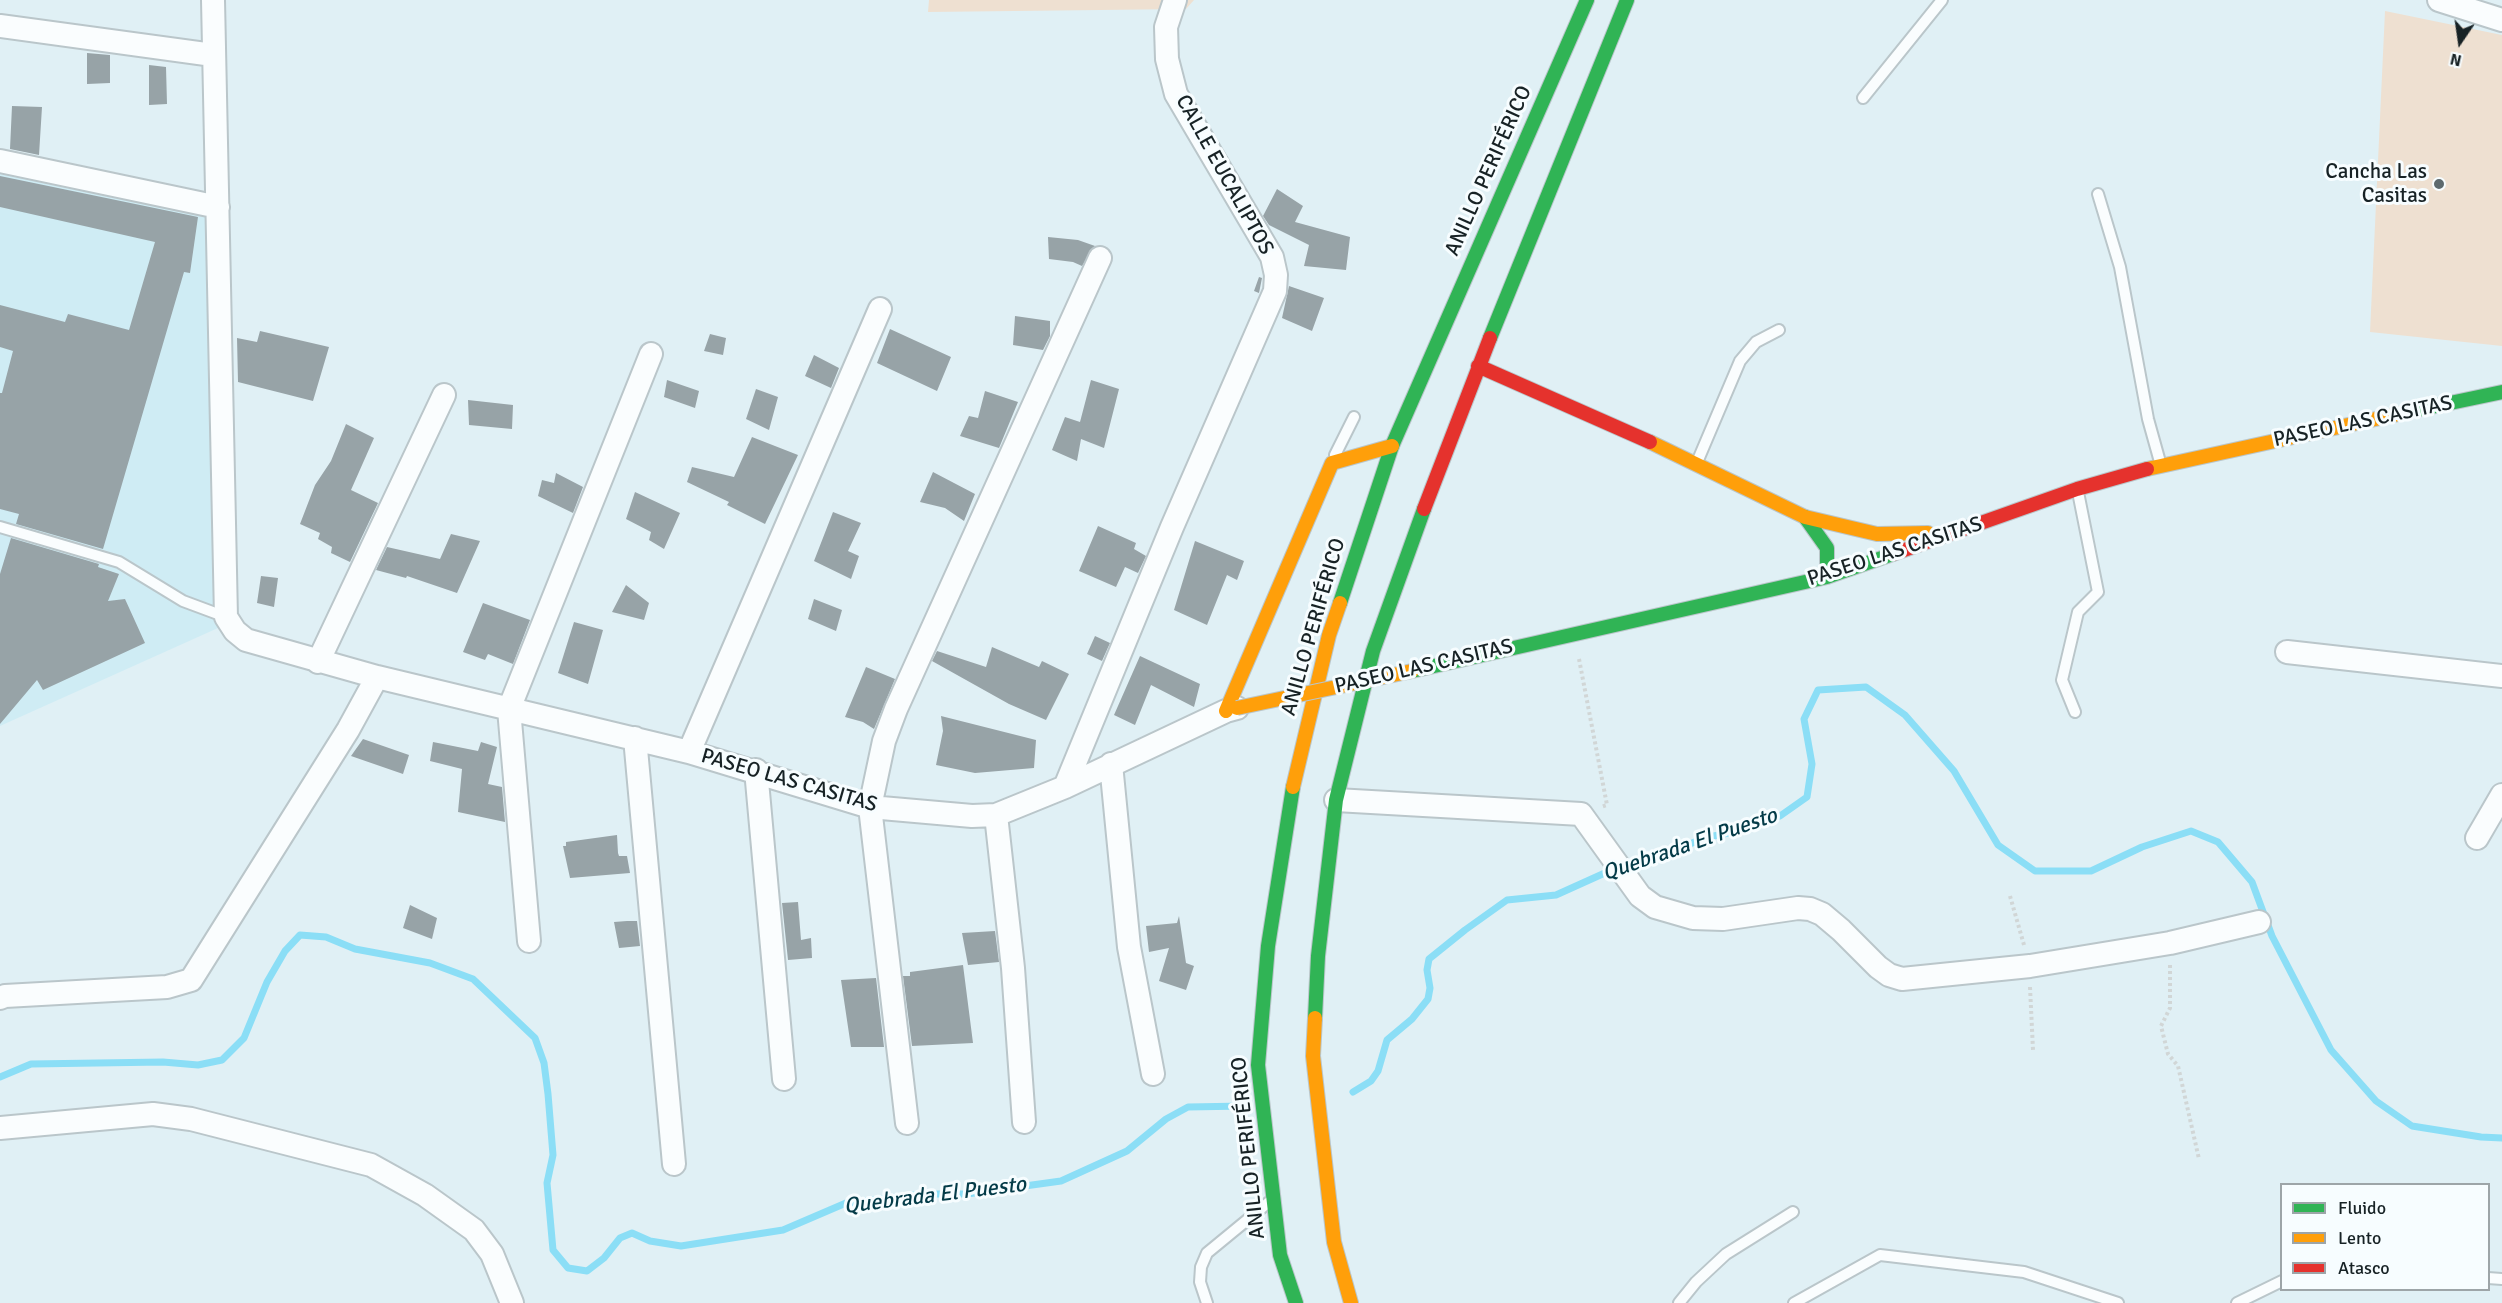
<!DOCTYPE html>
<meta charset="utf-8">
<style>
body{margin:0}
#map{position:relative;width:2502px;height:1303px;overflow:hidden;background:#e0f0f5;font-family:Signika,sans-serif}
canvas{display:block}
.legend{position:absolute;left:2280px;top:1183px;width:210px;height:108px;box-sizing:border-box;background:#f7fdff;border:2px solid #9da5a8;margin:0;padding:8px 10px;list-style:none;font-size:18px;color:#172225}
.legend li{display:flex;align-items:center;gap:12px;height:30px}
.legend b{width:30px;border:2px solid #9da5a8}
.north{position:absolute;left:2430px;top:12px;width:60px;height:60px;-webkit-text-stroke:4px #f7fdff;paint-order:stroke;rotate:193deg;font-size:16px;font-weight:700;line-height:24px;text-align:center;color:#172225}
.north::after{content:'';display:block;margin:auto;width:21px;height:27px;background:#172225;clip-path:polygon(50% 0,100% 100%,50% 72%,0 100%)}
</style>
<div id="map">
<canvas width="2502" height="1303"></canvas>
<ul class="legend">
<li><b style="height:8px;background:#30b455"></b>Fluido</li>
<li><b style="height:8px;background:#ff9f0a"></b>Lento</li>
<li><b style="height:8px;background:#e5322d"></b>Atasco</li>
</ul>
<div class="north">N</div>
</div>
<script>
const context = document.querySelector('canvas').getContext('2d');
context.lineJoin = 'round';
function fillPath(path, color) {
  context.fillStyle = color;
  context.fill(path, 'evenodd');
}
function shape(rows) {
  const path = new Path2D();
  for (const r of rows) {
    path.moveTo(r[0], r[1]);
    for (let i = 2; i < r.length; i += 2) path.lineTo(r[i], r[i + 1]);
  }
  return path;
}
function stroke(path, color, width, dash) {
  context.strokeStyle = color;
  context.lineWidth = width;
  context.lineCap = dash ? 'butt' : 'round';
  context.setLineDash(dash || []);
  context.stroke(path);
}
function drawText(font, color, halo, rows, align = 'center') {
  context.font = font + ' Signika,sans-serif';
  context.lineWidth = 6;
  context.setLineDash([]);
  context.textBaseline = 'middle';
  context.strokeStyle = halo;
  context.fillStyle = color;
  for (const [text, x, y, turn = 0] of rows) {
    context.save();
    context.translate(x, y);
    context.rotate((+turn || 0) * Math.PI / 180);
    context.textAlign = isNaN(turn) ? turn : align;
    if (halo) context.strokeText(text, 0, 0);
    context.fillText(text, 0, 0);
    context.restore();
  }
}
fillPath(shape([
 [0,170,206,212,218,628,0,726]
]), '#cfecf4');
fillPath(shape([
 [929,0,1194,0,1186,9,928,12],
 [2385,11,2502,35,2502,346,2370,332]
]), '#eee0d1');
stroke(shape([
 [0,1077,31,1064,163,1062,198,1065,222,1060,244,1038,267,982,285,951,300,935,326,937,355,949,430,963,473,979,535,1038,544,1063,548,1094,553,1155,547,1183,553,1250,568,1268,587,1271,604,1258,620,1238,632,1233,650,1241,681,1246,783,1230,846,1203,923,1194,967,1194,1061,1181,1127,1151,1166,1119,1188,1107,1245,1106],
 [1353,1092,1371,1081,1378,1071,1387,1040,1412,1019,1428,999,1430,988,1427,970,1429,959,1465,930,1507,900,1556,895,1607,872,1657,858,1704,838,1743,830,1780,816,1807,797,1812,764,1804,719,1818,690,1866,687,1905,715,1954,771,1998,845,2035,871,2091,871,2142,847,2191,831,2218,842,2252,882,2272,936,2331,1050,2376,1101,2412,1126,2481,1137,2502,1138]
]), '#8bdef6', 7);
fillPath(shape([
 [87,53,110,55,110,83,87,84],
 [149,65,166,67,167,104,149,105],
 [12,106,42,107,39,155,10,149],
 [0,176,198,217,190,273,184,272,103,549,16,524,19,514,0,509,0,393,2,393,13,351,0,347,0,305,65,322,68,314,129,330,155,242,0,207],
 [1277,189,1303,206,1295,222,1350,237,1346,270,1304,266,1309,245,1269,225,1263,216],
 [1048,237,1078,240,1095,246,1082,266,1073,262,1049,259],
 [1259,277,1262,278,1259,293,1254,291],
 [1289,286,1324,298,1312,331,1282,318],
 [1015,316,1050,321,1050,336,1043,350,1013,345],
 [890,329,951,357,937,391,877,363],
 [260,331,329,347,313,401,238,382,237,338,257,342],
 [710,334,726,338,723,355,704,351],
 [814,355,839,368,831,388,805,376],
 [667,380,699,391,695,408,664,397],
 [1091,380,1119,389,1104,448,1081,439,1077,461,1052,450,1065,417,1080,422],
 [756,389,778,397,769,430,746,419],
 [985,391,1018,402,999,448,960,436,969,416,978,418],
 [468,400,513,405,512,429,469,425],
 [346,424,374,438,351,490,378,503,350,562,331,553,332,547,318,539,320,533,300,524,315,485,331,461],
 [752,437,798,455,765,524,727,505,729,502,687,482,692,467,734,477],
 [933,472,975,494,964,521,945,508,920,502],
 [556,473,583,487,573,513,538,496,542,480,554,483],
 [635,492,680,513,664,549,649,540,651,532,626,519],
 [833,512,861,523,848,551,859,556,851,579,814,561],
 [1098,526,1136,543,1134,549,1146,556,1138,573,1125,567,1116,587,1079,571],
 [451,534,480,541,457,593,407,576,406,578,376,570,387,547,440,559],
 [11,538,99,564,98,567,119,574,108,601,125,599,145,643,43,690,37,680,0,724,0,574],
 [1195,541,1244,561,1237,580,1227,575,1207,625,1174,610],
 [261,576,278,578,274,607,257,603],
 [626,585,649,603,644,620,612,612],
 [814,599,842,610,836,631,808,619],
 [483,603,530,620,513,664,488,654,485,660,463,652],
 [574,622,603,630,588,684,558,673],
 [1095,636,1110,643,1102,661,1087,654],
 [992,647,1039,667,1042,661,1069,674,1046,720,1009,704,932,661,937,651,986,667],
 [1140,656,1200,684,1194,707,1151,685,1135,725,1114,715],
 [866,667,895,679,874,729,863,722,845,717],
 [941,716,1036,740,1034,768,975,773,936,765,943,731],
 [363,739,409,755,403,774,351,756],
 [433,742,478,751,481,742,497,747,488,784,502,787,505,822,458,812,462,769,430,761],
 [617,835,618,853,619,856,627,856,630,873,570,878,563,846,566,846,566,842],
 [798,902,801,940,811,938,812,958,788,960,782,903],
 [410,905,437,918,432,939,403,928],
 [1179,916,1186,963,1194,966,1186,990,1159,981,1169,948,1149,952,1146,926,1177,923],
 [627,921,637,921,640,946,619,948,614,922],
 [995,931,999,962,968,965,962,933],
 [963,965,973,1043,912,1046,903,976,910,976,910,972],
 [876,978,884,1047,851,1047,841,980]
]), '#97a3a7');
const lane = shape([
 [1863,98,1942,0],
 [2098,194,2120,267,2148,419,2160,462],
 [1335,455,1354,417],
 [1698,460,1740,361,1756,342,1779,330],
 [0,527,119,562,183,601,226,617],
 [2075,712,2062,680,2078,612,2098,592,2078,492],
 [2488,1278,2502,1279],
 [1207,1303,1200,1282,1201,1267,1207,1253,1269,1202],
 [1679,1303,1696,1282,1726,1254,1793,1212],
 [1794,1303,1880,1255,2024,1272,2118,1303],
 [2237,1303,2282,1281]
]);
const street = shape([
 [213,0,226,617,235,631,246,640,377,677,689,752,870,807,972,816,996,815,1065,787,1226,711,1237,708],
 [2439,0,2502,20],
 [0,26,213,55],
 [0,161,218,207],
 [2287,652,2502,676],
 [318,662,444,395],
 [635,738,674,1164],
 [689,752,880,309],
 [1111,764,1129,947,1153,1074],
 [756,770,784,1079],
 [1065,787,1172,527,1275,291,1276,275,1272,257,1176,94,1167,59,1166,27,1175,0],
 [1336,800,1581,814,1640,896,1655,907,1693,918,1723,919,1798,908,1810,909,1822,914,1841,930,1878,967,1889,975,1902,979,2030,966,2170,943,2259,922],
 [996,815,1013,968,1024,1122],
 [2477,838,2502,795],
 [529,941,509,709,651,354],
 [0,998,5,996,167,987,191,980,348,730,377,677],
 [907,1123,870,807,884,741,896,709,1100,258],
 [0,1128,153,1114,191,1119,371,1165,425,1195,474,1230,492,1254,512,1303]
]);
const fast = shape([
 [1490,338,1627,0],
 [2412,411,2502,392],
 [1805,517,1827,548,1827,577],
 [1340,603,1392,446,1587,0],
 [1412,671,1827,577,1893,554],
 [1293,787,1268,946,1258,1065,1280,1255,1296,1303],
 [1315,1018,1318,956,1336,800,1373,651,1424,509]
]);
const slow = shape([
 [1650,442,1805,517,1877,534,1928,533],
 [2147,469,2412,411],
 [1226,711,1332,463,1392,446],
 [1293,787,1329,635,1340,603],
 [1315,1018,1313,1056,1334,1242,1351,1303]
]);
const jam = shape([
 [1478,366,1650,442],
 [1424,509,1490,338],
 [1893,554,2077,489,2147,469]
]);
stroke(lane, '#bac6ca', 14);
stroke(street, '#bac6ca', 26);
stroke(fast, '#bac6ca', 16);
stroke(slow, '#bac6ca', 16);
stroke(jam, '#bac6ca', 16);
stroke(shape([
 [1579,659,1607,805,1601,807],
 [2010,896,2024,945],
 [2170,965,2170,1008,2161,1026,2168,1054,2178,1066,2199,1159],
 [2030,987,2033,1050]
]), '#d1d6d6', 4, [3, 3]);
stroke(lane, '#fafdfe', 10);
stroke(street, '#fafdfe', 22);
stroke(fast, '#30b455', 14);
stroke(slow, '#ff9f0a', 14);
stroke(jam, '#e5322d', 14);
const slowBridge = shape([
 [1237,708,1412,671]
]);
stroke(slowBridge, '#bac6ca', 16, []);
stroke(slowBridge, '#ff9f0a', 14);
for (const [x, y, r, color] of [
 [2439,184,6,"#5d6a6e"]
]) {
  const dot = new Path2D();
  dot.arc(x, y, r, 0, 2 * Math.PI);
  context.fillStyle = color;
  context.fill(dot);
  stroke(dot, '#f7fdff', 2);
}
drawText('21px', '#172225', '#f7fdff', [
 ["ANILLO PERIFÉRICO",1489,171,-66],
 ["CALLE EUCALIPTOS",1224,175,61],
 ["PASEO LAS CASITAS",2363,422,-12],
 ["PASEO LAS CASITAS",1895,552,-18],
 ["ANILLO PERIFÉRICO",1314,627,-74],
 ["PASEO LAS CASITAS",1424,667,-13],
 ["PASEO LAS CASITAS",789,781,16],
 ["ANILLO PERIFÉRICO",1249,1148,-96]
]);
drawText('21px', '#172225', '#f7fdff', [
 ["Cancha Las",2427,172],
 ["Casitas",2427,196]
], 'right');
drawText('italic 22px', '#043b48', '#f7fdff', [
 ["Quebrada El Puesto",1690,845,-19],
 ["Quebrada El Puesto",935,1196,-7]
]);
</script>
